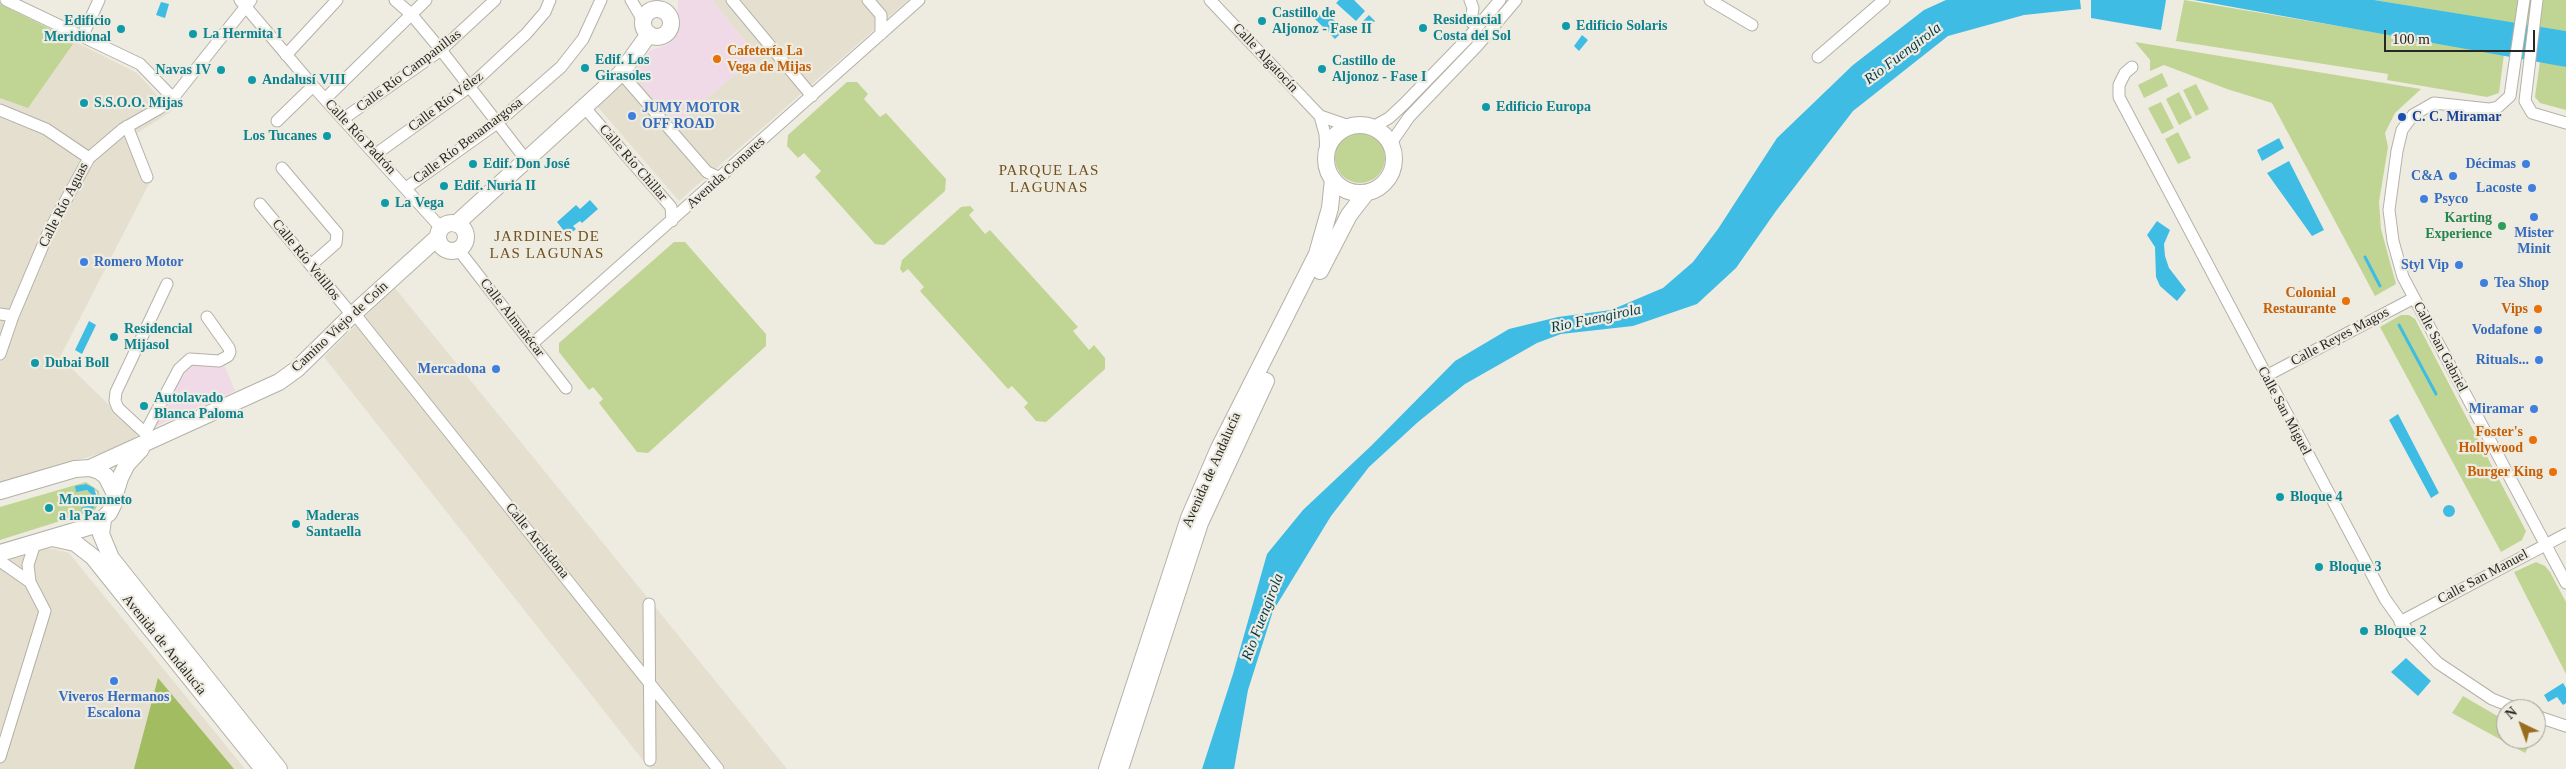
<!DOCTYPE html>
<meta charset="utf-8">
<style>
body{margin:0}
#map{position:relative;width:2566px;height:769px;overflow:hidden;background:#eeebe1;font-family:"Times New Roman",serif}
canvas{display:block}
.north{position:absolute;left:2496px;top:699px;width:50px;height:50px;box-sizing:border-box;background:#eeebe1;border:1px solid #9f9d95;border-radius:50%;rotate:318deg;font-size:14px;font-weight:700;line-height:20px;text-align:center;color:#282724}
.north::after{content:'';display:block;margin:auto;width:18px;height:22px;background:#9a6d1d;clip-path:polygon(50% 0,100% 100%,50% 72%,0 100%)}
.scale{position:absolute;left:2384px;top:30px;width:151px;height:22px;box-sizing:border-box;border:2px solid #282724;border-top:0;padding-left:6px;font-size:15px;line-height:18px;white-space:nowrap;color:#282724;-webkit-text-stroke:4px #eeebe1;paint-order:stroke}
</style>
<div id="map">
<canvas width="2566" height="769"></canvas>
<div class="north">N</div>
<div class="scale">100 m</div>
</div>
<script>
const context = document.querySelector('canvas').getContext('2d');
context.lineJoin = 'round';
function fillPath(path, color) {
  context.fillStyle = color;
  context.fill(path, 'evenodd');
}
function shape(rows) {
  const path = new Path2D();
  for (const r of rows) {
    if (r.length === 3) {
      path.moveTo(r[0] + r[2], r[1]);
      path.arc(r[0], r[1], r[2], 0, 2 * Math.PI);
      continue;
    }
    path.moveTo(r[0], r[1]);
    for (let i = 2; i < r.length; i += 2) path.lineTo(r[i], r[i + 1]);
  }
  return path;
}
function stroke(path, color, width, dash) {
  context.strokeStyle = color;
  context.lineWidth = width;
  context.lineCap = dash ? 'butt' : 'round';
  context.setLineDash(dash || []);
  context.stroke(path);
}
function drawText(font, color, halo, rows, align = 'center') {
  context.font = font + ' "Times New Roman",serif';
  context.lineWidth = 4.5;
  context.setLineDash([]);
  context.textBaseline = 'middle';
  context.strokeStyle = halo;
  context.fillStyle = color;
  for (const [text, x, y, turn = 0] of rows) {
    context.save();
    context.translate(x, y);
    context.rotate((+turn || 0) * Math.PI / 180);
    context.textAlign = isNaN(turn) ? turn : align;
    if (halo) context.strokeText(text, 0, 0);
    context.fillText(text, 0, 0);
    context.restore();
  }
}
fillPath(shape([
 [678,0,712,0,757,56,676,125,631,72,651,50,667,45,674,38,678,29],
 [191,364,225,367,235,391,152,428,176,385]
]), '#f0dae7');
fillPath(shape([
 [712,0,908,0,679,201,597,106,631,72,676,125,757,56],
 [0,4,137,73,172,111,137,133,152,178,60,357,110,406,118,417,139,433,129,445,0,483],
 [394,287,511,430,787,769,650,769,324,357],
 [45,549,54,549,69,553,245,769,0,769,0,563]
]), '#e4dfcf');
fillPath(shape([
 [2184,0,2504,54,2499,93,2487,97,2387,80,2388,74,2176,41],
 [2374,0,2566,0,2566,31,2507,22],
 [0,4,75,41,28,108,0,98],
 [2135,42,2421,89,2395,113,2385,133,2388,147,2379,202,2381,229,2396,284,2375,296,2272,103,2227,89,2164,65,2150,71,2150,60],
 [2540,61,2566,67,2566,110,2540,103,2535,97],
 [2162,73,2168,86,2144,98,2138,85],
 [847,82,857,82,868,94,864,99,880,117,886,113,946,179,945,191,884,245,875,244,815,177,821,171,804,153,798,158,787,146,788,135],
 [2196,84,2209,109,2196,116,2183,90],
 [2179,92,2192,118,2179,125,2166,99],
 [2161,102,2174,128,2162,134,2148,108],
 [2178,132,2191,158,2178,164,2165,139],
 [1360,158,25],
 [970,206,974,210,969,215,985,234,990,230,1078,327,1073,331,1089,350,1094,345,1105,358,1105,369,1046,422,1036,421,1024,407,1028,403,1012,386,1008,389,920,291,924,287,908,269,903,273,900,269,902,260,961,207],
 [674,242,685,242,766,334,766,346,648,453,637,452,599,403,603,399,593,387,589,390,559,352,559,343],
 [2401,315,2409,315,2415,319,2526,531,2522,540,2501,552,2380,327],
 [86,482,99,491,100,501,95,510,0,540,0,507],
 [86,484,97,492,98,501,93,509,83,513,81,508,91,503,93,496,89,491,75,487],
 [2536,562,2545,566,2550,572,2566,602,2566,674,2514,572],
 [2463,696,2506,721,2506,739,2533,739,2525,753,2452,713]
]), '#c0d593');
fillPath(shape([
 [158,678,234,769,134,769]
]), '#a2bc62');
fillPath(shape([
 [1339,0,1354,0,1365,11,1356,21,1336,3],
 [1946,0,2080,0,2081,9,2024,15,1948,36,1853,111,1776,211,1736,268,1697,304,1633,326,1561,334,1537,343,1465,384,1418,422,1369,467,1331,516,1273,611,1248,690,1234,769,1202,769,1233,674,1267,554,1303,510,1372,445,1455,361,1509,329,1558,317,1611,310,1663,288,1693,262,1718,229,1777,138,1853,65,1924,10],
 [2091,0,2166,0,2161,30,2091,18],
 [2194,0,2374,0,2566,31,2566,67],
 [161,2,169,4,165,18,156,15],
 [1324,10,1344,30,1335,39,1315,19],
 [1369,15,1375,21,1366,31,1360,24],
 [1582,35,1588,40,1579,51,1574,46],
 [2279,138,2284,148,2262,161,2257,150],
 [2289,161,2324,230,2312,236,2267,173],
 [590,200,598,209,582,223,580,221,573,226,576,229,568,236,557,222,576,205,580,209],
 [2157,221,2170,230,2164,244,2165,256,2169,268,2186,290,2177,301,2160,286,2156,277,2155,247,2147,235],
 [89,321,96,325,82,354,75,350],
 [2398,414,2439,493,2431,498,2389,420],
 [86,484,94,488,98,501,93,509,83,513,81,508,91,503,93,496,87,490,76,492,75,486],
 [2449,511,6],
 [2406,658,2431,681,2418,696,2391,672],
 [2563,683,2566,688,2566,703,2563,705,2557,697,2548,702,2544,695]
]), '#3fbce3');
stroke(shape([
 [2365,257,2380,286],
 [2399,325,2436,394]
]), '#3fbce3', 3);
const street = shape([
 [6,0,140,64,173,98],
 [240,0,313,86,441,228],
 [395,0,411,14,441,50,527,161],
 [631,0,644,22],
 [732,0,812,96],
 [868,0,881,15,881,34],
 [1210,0,1320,116],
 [1470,0,1473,8,1471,22],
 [1710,0,1752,25],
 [2524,0,2510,96,2498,107,2489,109,2434,103,2413,115,2402,130,2397,151,2389,210,2393,241,2403,277,2566,583],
 [2537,0,2525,101,2532,113,2566,123],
 [83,35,99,0],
 [286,55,337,0],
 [1818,57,1884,0],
 [2132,67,2125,73,2119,85,2119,97,2385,599,2410,634,2438,663,2492,699,2517,709],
 [621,73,707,172,718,177,723,175],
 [325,99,426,0],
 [585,108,671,207,672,221],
 [0,110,46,129,89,158],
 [343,119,441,50,495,0],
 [277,121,313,86],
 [127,126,147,177],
 [1373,127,1389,118,1404,104,1468,38,1500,0],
 [1391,143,1409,117,1477,46,1516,0],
 [376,154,469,87,526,34,545,12,550,0],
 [1326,154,1325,134,1320,116,1349,126],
 [282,168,337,233,336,243,311,265],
 [406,188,497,123,561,67,583,39,601,0],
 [260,204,352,315],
 [458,249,566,388],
 [354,313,718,769],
 [0,314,13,316],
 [532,344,919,0],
 [0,354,13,316,49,231,89,158,123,129,158,109,173,98,251,0],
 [2266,376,2414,298],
 [145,433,118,408,115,401,116,392,167,284],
 [150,441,145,433,179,369,190,359,219,361,228,356,230,352,229,348,207,317],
 [0,561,30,582,45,611,0,757],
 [30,582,28,565,35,543],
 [649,604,650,760],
 [2400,622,2566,534],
 [2536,716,2566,726]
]);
const secondary = shape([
 [657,23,14],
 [1360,159,34],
 [452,237,14],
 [456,224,603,90,621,73,649,34],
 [1320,271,1349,215,1366,193],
 [90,468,279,382,297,369,352,315,438,237],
 [0,491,75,469,90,468,99,471,106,476,115,494,114,503,109,513,95,525,0,553],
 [115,494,120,478,127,464,141,449],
 [103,520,101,534,111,558,279,769],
 [52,538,75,543,93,557,263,769],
 [1107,769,1189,518,1219,448,1317,254,1330,208,1333,179],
 [1120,769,1200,523,1266,381]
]);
stroke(street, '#b4b1a8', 13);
stroke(secondary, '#b4b1a8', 18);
stroke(street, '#fff', 11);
stroke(secondary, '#fff', 16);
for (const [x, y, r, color] of [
 [1262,21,5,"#0f9aa8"],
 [1566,26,5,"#0f9aa8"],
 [1423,28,5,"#0f9aa8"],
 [121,29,5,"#0f9aa8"],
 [193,34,5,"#0f9aa8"],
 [717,59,5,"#e8710a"],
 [585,68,5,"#0f9aa8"],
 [1322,69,5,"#0f9aa8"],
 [221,70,5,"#0f9aa8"],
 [252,80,5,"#0f9aa8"],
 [84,103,5,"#0f9aa8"],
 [1486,107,5,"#0f9aa8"],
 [632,116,5,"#3f7fe0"],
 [2402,117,5,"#1a4fb4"],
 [327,136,5,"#0f9aa8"],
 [473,164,5,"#0f9aa8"],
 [2526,164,5,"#3f7fe0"],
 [2453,176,5,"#3f7fe0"],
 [444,186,5,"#0f9aa8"],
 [2532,188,5,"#3f7fe0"],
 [2424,199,5,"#3f7fe0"],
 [385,203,5,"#0f9aa8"],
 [2534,217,5,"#3f7fe0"],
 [2502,226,5,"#2e9e5b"],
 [84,262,5,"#3f7fe0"],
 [2459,265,5,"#3f7fe0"],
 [2484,283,5,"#3f7fe0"],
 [2346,301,5,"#e8710a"],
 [2538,309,5,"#e8710a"],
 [2538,330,5,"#3f7fe0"],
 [114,337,5,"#0f9aa8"],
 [2539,360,5,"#3f7fe0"],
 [35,363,5,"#0f9aa8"],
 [496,369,5,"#3f7fe0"],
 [144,406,5,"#0f9aa8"],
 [2534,409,5,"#3f7fe0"],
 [2533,440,5,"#e8710a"],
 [2553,472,5,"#e8710a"],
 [2280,497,5,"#0f9aa8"],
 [49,508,5,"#0f9aa8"],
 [296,524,5,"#0f9aa8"],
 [2319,567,5,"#0f9aa8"],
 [2364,631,5,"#0f9aa8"],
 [114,681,5,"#3f7fe0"]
]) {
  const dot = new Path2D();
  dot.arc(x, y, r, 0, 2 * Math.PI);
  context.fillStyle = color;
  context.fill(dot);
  stroke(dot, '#eeebe1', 2);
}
drawText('bold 14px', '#0d838f', '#eeebe1', [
 ["Castillo de",1272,13],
 ["Aljonoz - Fase II",1272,29],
 ["Residencial",1433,20],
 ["Costa del Sol",1433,36],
 ["Edificio",111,21,"right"],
 ["Meridional",111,37,"right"],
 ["Edificio Solaris",1576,26],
 ["La Hermita I",203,34],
 ["Edif. Los",595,60],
 ["Girasoles",595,76],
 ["Castillo de",1332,61],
 ["Aljonoz - Fase I",1332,77],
 ["Navas IV",211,70,"right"],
 ["Andalusí VIII",262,80],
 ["S.S.O.O. Mijas",94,103],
 ["Edificio Europa",1496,107],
 ["Los Tucanes",317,136,"right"],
 ["Edif. Don José",483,164],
 ["Edif. Nuria II",454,186],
 ["La Vega",395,203],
 ["Residencial",124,329],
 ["Mijasol",124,345],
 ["Dubai Boll",45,363],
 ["Autolavado",154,398],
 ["Blanca Paloma",154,414],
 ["Bloque 4",2290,497],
 ["Monumneto",59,500],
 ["a la Paz",59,516],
 ["Maderas",306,516],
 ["Santaella",306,532],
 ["Bloque 3",2329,567],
 ["Bloque 2",2374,631]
], 'left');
drawText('bold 14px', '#c56008', '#eeebe1', [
 ["Cafetería La",727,51,"left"],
 ["Vega de Mijas",727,67,"left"],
 ["Colonial",2336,293],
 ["Restaurante",2336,309],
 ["Vips",2528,309],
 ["Foster's",2523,432],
 ["Hollywood",2523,448],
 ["Burger King",2543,472]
], 'right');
drawText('14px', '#282724', '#eeebe1', [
 ["Calle Algatocín",1265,58,47],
 ["Calle Río Campanillas",409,71,-37],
 ["Calle Río Vélez",446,102,-37],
 ["Calle Río Padrón",360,137,47],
 ["Calle Río Benamargosa",468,141,-37],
 ["Calle Río Chillar",633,163,49],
 ["Avenida Comares",726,173,-42],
 ["Calle Río Aguas",64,205,-63],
 ["Calle Río Velillos",306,260,51],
 ["Calle Almuñécar",512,318,52],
 ["Camino Viejo de Coín",340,327,-43],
 ["Calle Reyes Magos",2340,337,-28],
 ["Calle San Gabriel",2440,347,62],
 ["Calle San Miguel",2284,411,62],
 ["Avenida de Andalucía",1212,470,-66],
 ["Calle Archidona",537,541,51],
 ["Calle San Manuel",2483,577,-28],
 ["Avenida de Andalucía",164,645,51]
]);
drawText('bold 14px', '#366cbe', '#eeebe1', [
 ["JUMY MOTOR",642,108,"left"],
 ["OFF ROAD",642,124,"left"],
 ["Décimas",2516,164],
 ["C&A",2443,176],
 ["Lacoste",2522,188],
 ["Psyco",2434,199,"left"],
 ["Mister",2534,233,"center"],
 ["Minit",2534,249,"center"],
 ["Romero Motor",94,262,"left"],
 ["Styl Vip",2449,265],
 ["Tea Shop",2494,283,"left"],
 ["Vodafone",2528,330],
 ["Rituals...",2529,360],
 ["Mercadona",486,369],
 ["Miramar",2524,409],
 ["Viveros Hermanos",114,697,"center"],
 ["Escalona",114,713,"center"]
], 'right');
drawText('bold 14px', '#164399', '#eeebe1', [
 ["C. C. Miramar",2412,117]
], 'left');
drawText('bold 14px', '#27864d', '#eeebe1', [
 ["Karting",2492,218],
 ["Experience",2492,234]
], 'right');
drawText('italic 15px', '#013b4b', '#eeebe1', [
 ["Rio Fuengirola",1903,54,-37],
 ["Rio Fuengirola",1596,319,-12],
 ["Rio Fuengirola",1263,617,-69]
]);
context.letterSpacing = '1px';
drawText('15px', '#71511d', '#eeebe1', [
 ["PARQUE LAS",1049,171],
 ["LAGUNAS",1049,188],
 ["JARDINES DE",547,237],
 ["LAS LAGUNAS",547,254]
]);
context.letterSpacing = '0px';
</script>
